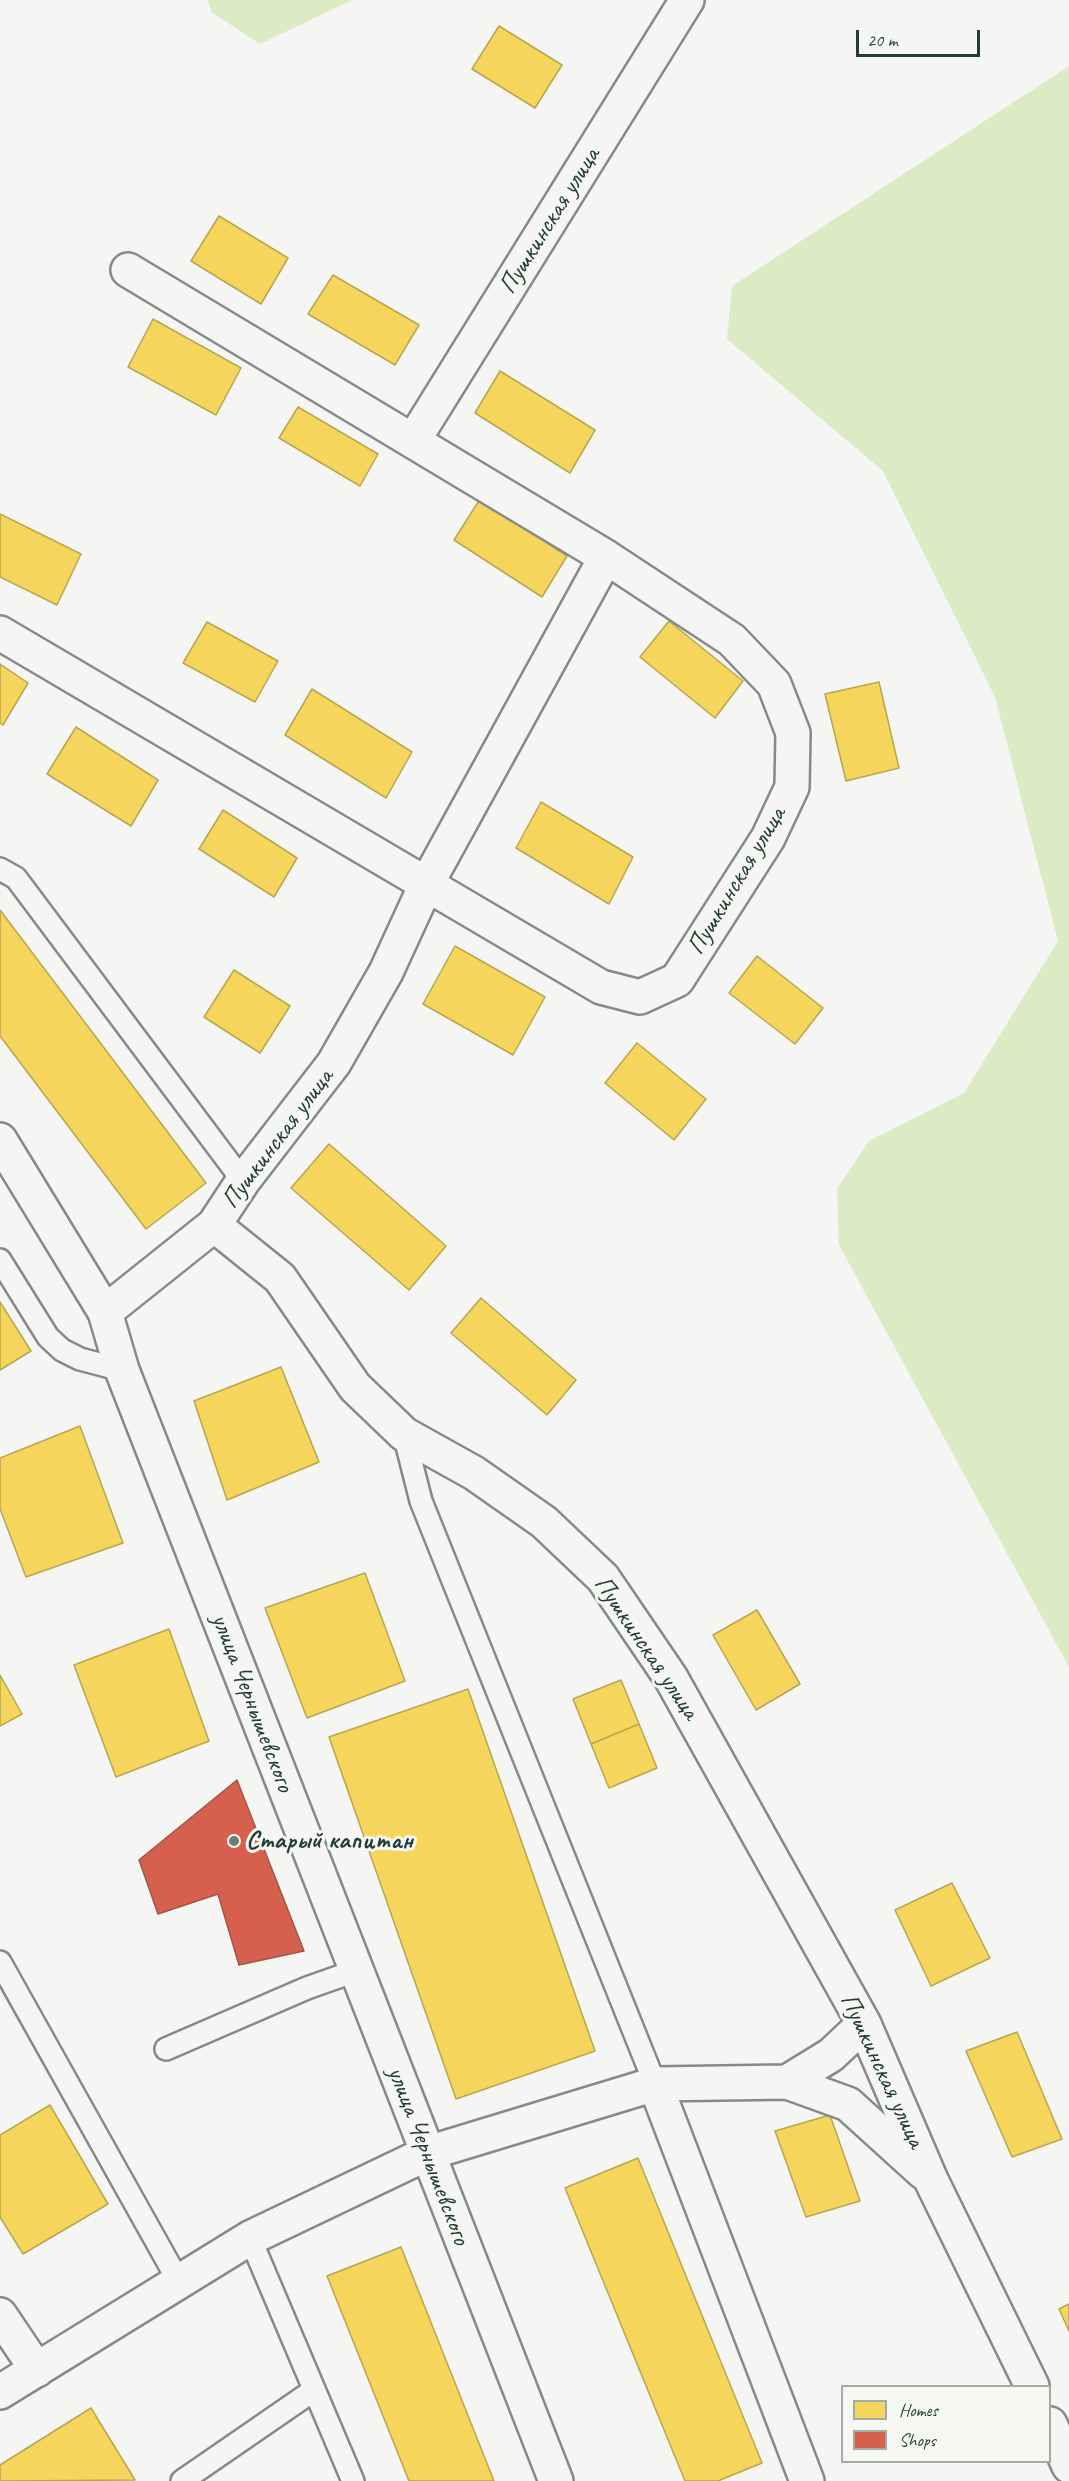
<!DOCTYPE html>
<meta charset="utf-8">
<style>
body{margin:0}
#map{position:relative;width:1069px;height:2481px;overflow:hidden;background:#f5f5f3;font-family:Caveat,sans-serif}
canvas{display:block}
.legend{position:absolute;left:841px;top:2385px;width:210px;height:78px;box-sizing:border-box;background:#f6f6f2;border:2px solid #a0aca6;margin:0;padding:8px 10px;list-style:none;font-size:18px;color:#1f3d34}
.legend li{display:flex;align-items:center;gap:12px;height:30px}
.legend b{width:30px;border:2px solid #a0aca6}
.scale{position:absolute;left:856px;top:30px;width:124px;height:27px;box-sizing:border-box;border:3px solid #1f3d34;border-top:0;padding-left:8px;font-size:18px;line-height:21px;white-space:nowrap;color:#1f3d34;-webkit-text-stroke:4px #f6f6f2;paint-order:stroke}
</style>
<div id="map">
<canvas width="1069" height="2481"></canvas>
<ul class="legend">
<li><b style="height:16px;background:#f6d55c"></b>Homes</li>
<li><b style="height:16px;background:#d6604d"></b>Shops</li>
</ul>
<div class="scale">20 m</div>
</div>
<script>
const context = document.querySelector('canvas').getContext('2d');
context.lineJoin = 'round';
function fillPath(path, color) {
  context.fillStyle = color;
  context.fill(path, 'evenodd');
}
function shape(rows) {
  const path = new Path2D();
  for (const r of rows) {
    path.moveTo(r[0], r[1]);
    for (let i = 2; i < r.length; i += 2) path.lineTo(r[i], r[i + 1]);
  }
  return path;
}
function stroke(path, color, width, dash) {
  context.strokeStyle = color;
  context.lineWidth = width;
  context.lineCap = dash ? 'butt' : 'round';
  context.setLineDash(dash || []);
  context.stroke(path);
}
function drawText(font, color, halo, rows, align = 'center') {
  context.font = font + ' Caveat,sans-serif';
  context.lineWidth = 6;
  context.setLineDash([]);
  context.textBaseline = 'middle';
  context.strokeStyle = halo;
  context.fillStyle = color;
  for (const [text, x, y, turn = 0] of rows) {
    context.save();
    context.translate(x, y);
    context.rotate((+turn || 0) * Math.PI / 180);
    context.textAlign = isNaN(turn) ? turn : align;
    if (halo) context.strokeText(text, 0, 0);
    context.fillText(text, 0, 0);
    context.restore();
  }
}
fillPath(shape([
 [208,0,352,0,260,44,211,12],
 [1069,66,1069,1667,839,1245,837,1189,869,1141,964,1093,1058,941,995,697,883,471,727,339,732,286]
]), '#dbecc4');
const homes = shape([
 [499,26,562,65,535,108,472,69,499,26],
 [219,216,288,258,261,304,191,261,219,216],
 [333,275,419,325,395,365,308,314,333,275],
 [153,319,241,368,216,415,128,367,153,319],
 [500,371,595,430,570,473,475,413,500,371],
 [298,407,378,454,360,486,279,438,298,407],
 [480,499,567,556,542,597,454,540,480,499],
 [0,514,81,554,57,605,0,577,0,514],
 [669,621,743,681,715,718,640,657,669,621],
 [207,622,278,661,255,702,183,663,207,622],
 [0,664,28,683,3,725,0,723,0,664],
 [879,682,899,768,846,781,825,694,879,682],
 [312,689,412,752,386,798,285,735,312,689],
 [76,727,158,780,131,826,47,774,76,727],
 [541,802,633,857,609,904,516,848,541,802],
 [223,810,297,858,274,897,199,849,223,810],
 [0,910,206,1183,146,1229,0,1036,0,910],
 [455,946,545,997,513,1055,423,1004,455,946],
 [757,956,823,1008,795,1044,729,993,757,956],
 [234,970,290,1006,260,1053,204,1017,234,970],
 [637,1043,706,1099,674,1140,605,1083,637,1043],
 [329,1144,446,1246,409,1290,291,1188,329,1144],
 [481,1298,576,1380,547,1415,451,1333,481,1298],
 [0,1302,31,1351,0,1370,0,1302],
 [281,1367,319,1462,227,1500,194,1401,281,1367],
 [80,1426,123,1543,26,1577,0,1509,0,1458,80,1426],
 [365,1573,405,1681,307,1718,265,1608,365,1573],
 [757,1610,800,1684,756,1710,713,1635,757,1610],
 [169,1629,209,1741,116,1777,74,1665,169,1629],
 [0,1675,22,1714,0,1726,0,1675],
 [621,1680,639,1724,591,1744,573,1699,621,1680],
 [468,1689,595,2051,456,2099,329,1737,468,1689],
 [639,1724,657,1768,609,1788,591,1744,639,1724],
 [952,1883,990,1958,931,1986,895,1910,952,1883],
 [1017,2032,1062,2139,1012,2157,966,2051,1017,2032],
 [50,2105,108,2204,23,2254,0,2217,0,2135,50,2105],
 [830,2115,860,2201,806,2217,775,2131,830,2115],
 [638,2158,762,2463,718,2481,685,2481,565,2188,638,2158],
 [401,2247,494,2481,409,2481,327,2276,401,2247],
 [1069,2304,1069,2331,1059,2309,1069,2304],
 [91,2408,135,2480,0,2481,0,2465,91,2408]
]);
fillPath(homes, '#f6d55c');
stroke(homes, '#b6a750', 1.5);
const shops = shape([
 [237,1780,304,1951,239,1965,218,1894,158,1914,139,1860,237,1780]
]);
fillPath(shops, '#d6604d');
stroke(shops, '#9f5646', 1.5);
const service = shape([
 [0,869,16,878,243,1181],
 [0,1260,48,1337,62,1350,80,1359,122,1370],
 [404,1434,421,1501,655,2084],
 [0,1962,179,2282],
 [166,2049,307,1988,355,1971],
 [250,2238,353,2481],
 [182,2481,314,2390]
]);
const minor = shape([
 [413,441,687,0],
 [606,557,426,885,386,972,334,1063,243,1181,214,1225,280,1278,355,1387,404,1434,474,1473,544,1522,603,1578,671,1678,864,2024,931,2180,1032,2386],
 [0,633,601,987,640,997,677,980,768,838,792,787,793,733,774,684,732,640,606,557,128,270],
 [105,1312,214,1225],
 [787,2082,848,2104,923,2172],
 [655,2084,807,2481],
 [0,2315,37,2370],
 [0,2392,250,2238,428,2153,655,2084,787,2082,831,2055,864,2024],
 [1050,2424,1069,2466]
]);
const tertiary = shape([
 [0,1140,105,1312,122,1370,556,2481]
]);
stroke(service, '#858a88', 26);
stroke(minor, '#858a88', 38);
stroke(tertiary, '#858a88', 38);
stroke(service, '#f5f5f3', 21);
stroke(minor, '#f5f5f3', 33);
stroke(tertiary, '#f5f5f3', 33);
for (const [x, y, r, color] of [
 [234,1841,6,"#6a7d77"]
]) {
  const dot = new Path2D();
  dot.arc(x, y, r, 0, 2 * Math.PI);
  context.fillStyle = color;
  context.fill(dot);
  stroke(dot, '#f6f6f2', 2);
}
drawText('26px', '#1f3d34', '#f6f6f2', [
 ["Пушкинская улица",550,221,-58],
 ["Пушкинская улица",737,881,-59],
 ["Пушкинская улица",278,1139,-53],
 ["Пушкинская улица",646,1648,56],
 ["улица Чернышевского",252,1703,69],
 ["Пушкинская улица",882,2071,65],
 ["улица Чернышевского",428,2156,69]
]);
drawText('bold 26px', '#1f3d34', '#f6f6f2', [
 ["Старый капитан",246,1841]
], 'left');
</script>
